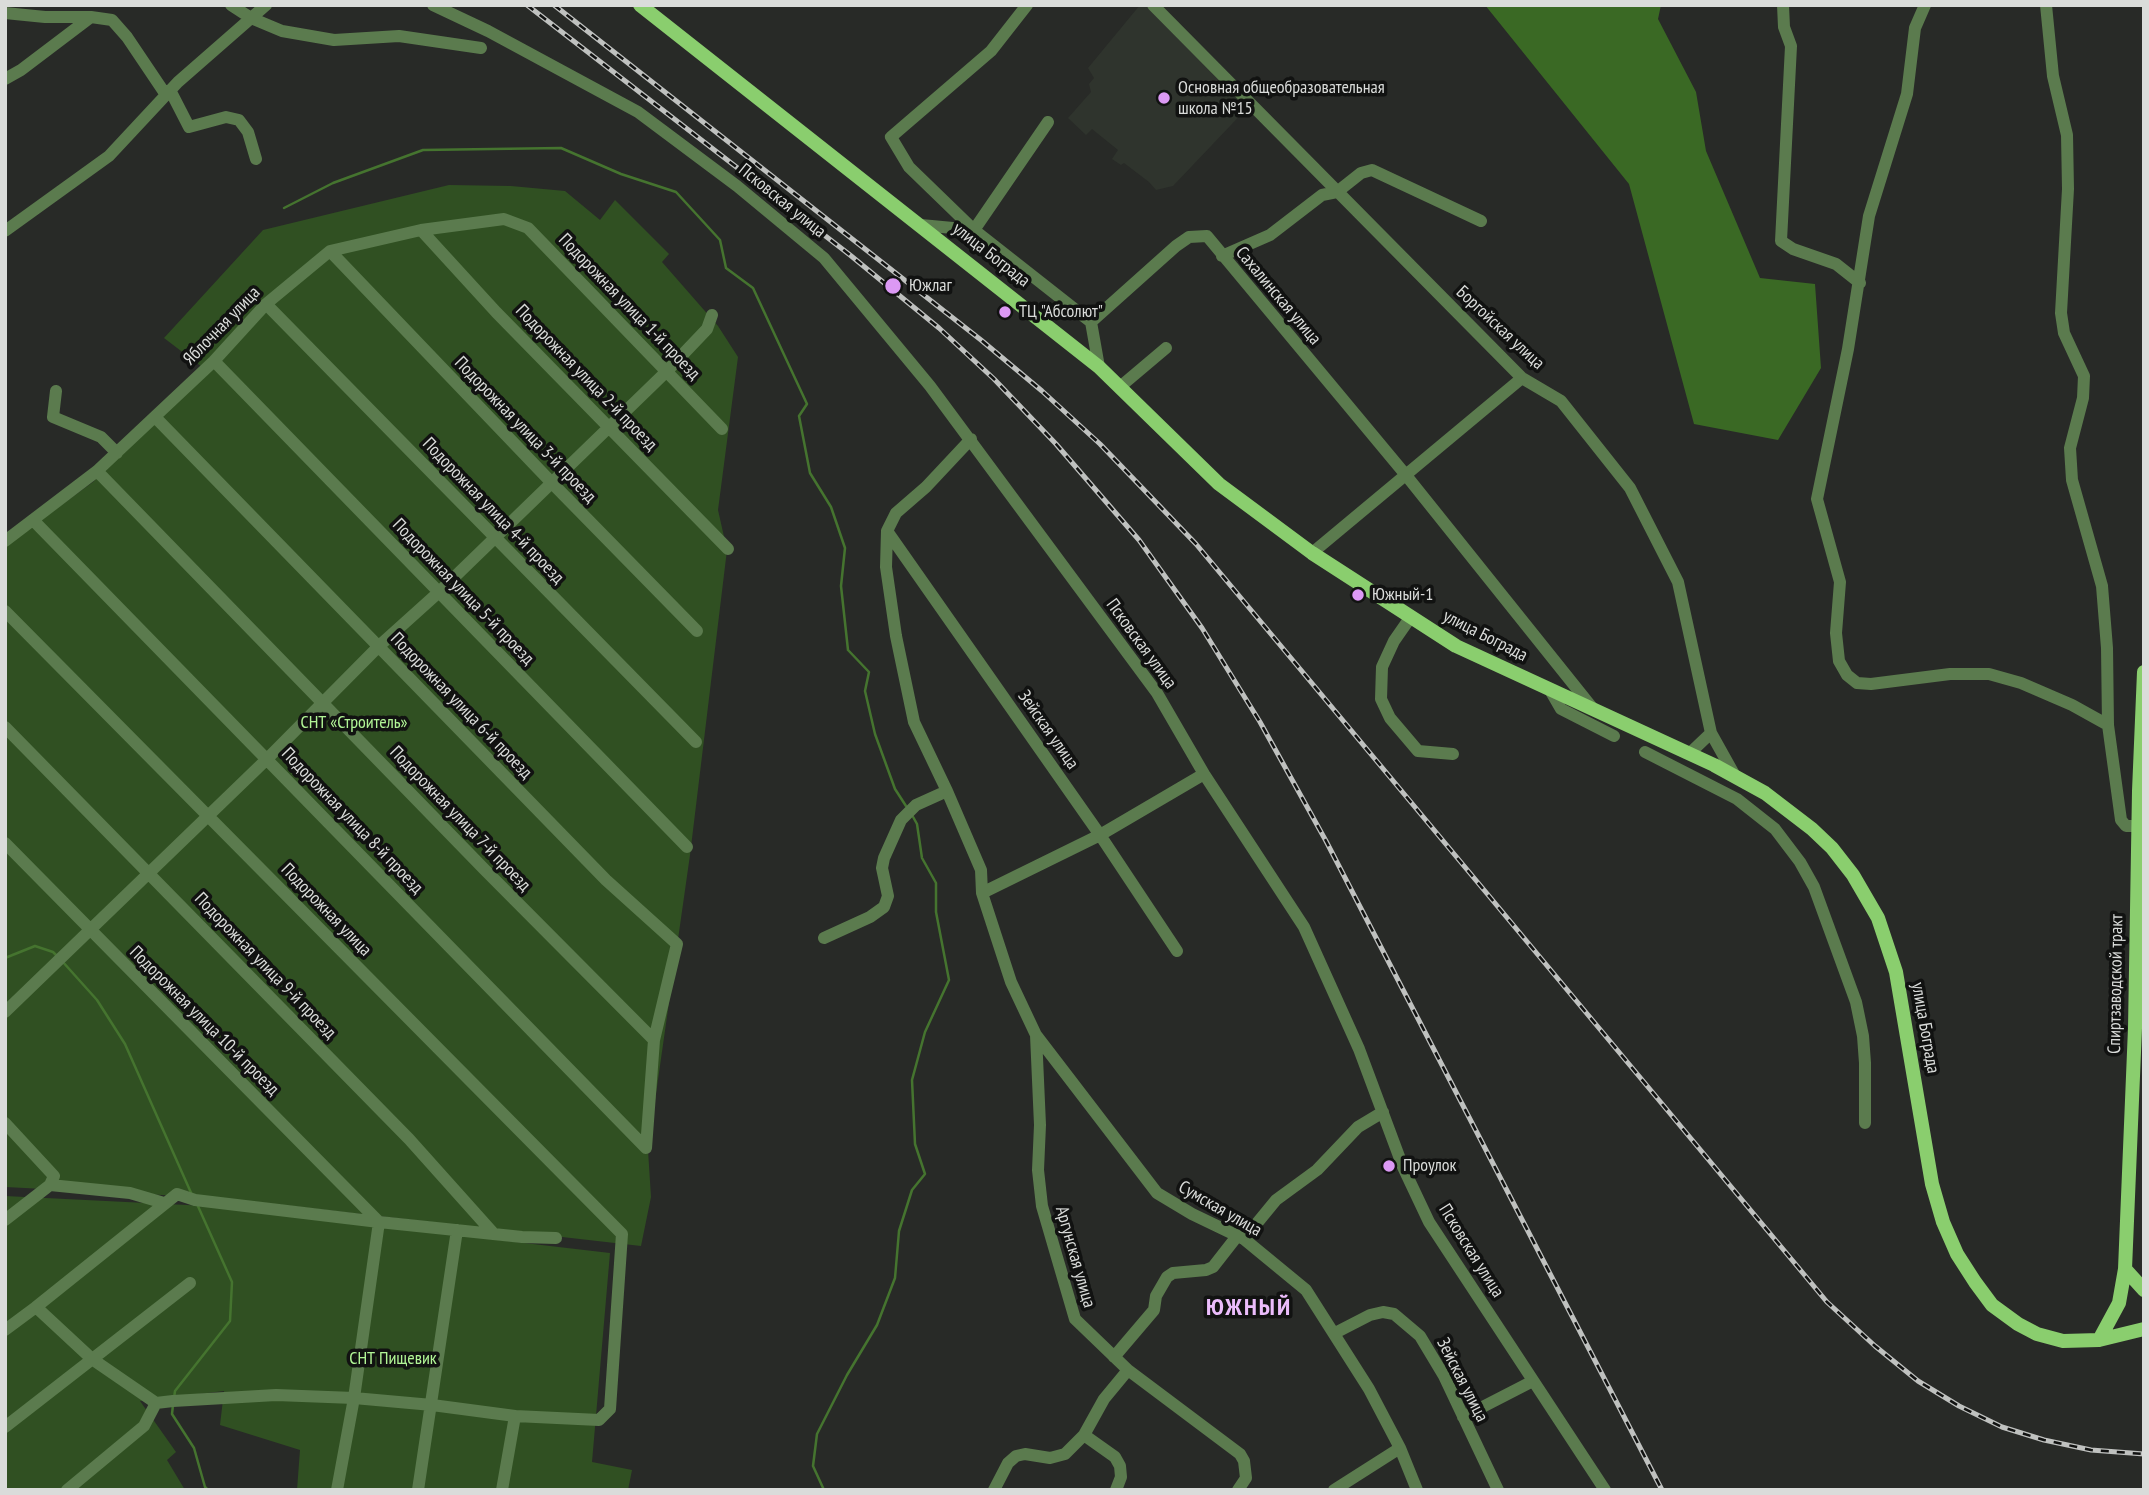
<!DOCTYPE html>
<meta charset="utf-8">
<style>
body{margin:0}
#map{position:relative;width:2149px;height:1495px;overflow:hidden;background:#282a27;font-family:"PT Sans Narrow",sans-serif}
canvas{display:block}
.frame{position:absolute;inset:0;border:7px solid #dadcda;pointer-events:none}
</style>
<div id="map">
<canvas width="2149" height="1495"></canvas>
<div class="frame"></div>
</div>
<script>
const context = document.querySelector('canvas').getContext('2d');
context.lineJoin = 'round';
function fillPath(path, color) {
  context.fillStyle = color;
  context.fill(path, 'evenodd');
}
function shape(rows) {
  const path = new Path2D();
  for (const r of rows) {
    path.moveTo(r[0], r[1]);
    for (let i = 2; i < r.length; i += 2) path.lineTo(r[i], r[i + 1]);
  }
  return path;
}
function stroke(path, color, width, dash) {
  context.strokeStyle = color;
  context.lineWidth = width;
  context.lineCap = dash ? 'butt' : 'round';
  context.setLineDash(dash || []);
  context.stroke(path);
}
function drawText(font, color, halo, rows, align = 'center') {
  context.font = font + ' "PT Sans Narrow",sans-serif';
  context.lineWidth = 7;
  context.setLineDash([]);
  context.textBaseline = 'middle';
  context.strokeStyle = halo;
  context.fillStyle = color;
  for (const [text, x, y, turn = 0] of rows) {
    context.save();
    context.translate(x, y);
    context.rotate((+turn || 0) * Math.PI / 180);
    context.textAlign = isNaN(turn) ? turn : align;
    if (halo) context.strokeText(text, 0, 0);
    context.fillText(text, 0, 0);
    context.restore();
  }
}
fillPath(shape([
 [1140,5,1150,5,1250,105,1173,186,1156,190,1149,182,1124,163,1121,165,1112,159,1118,150,1092,129,1086,135,1068,118,1091,92,1089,84,1094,78,1088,68]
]), '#2f342d');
fillPath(shape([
 [449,185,511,186,565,191,600,220,615,200,669,254,662,262,718,326,738,357,718,510,727,550,690,855,648,1150,651,1197,641,1246,221,1198,5,1187,5,546,93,482,206,370,164,338,263,230],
 [5,1196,207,1206,610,1253,592,1462,632,1470,628,1490,297,1490,300,1450,220,1425,224,1391,140,1401,176,1452,167,1460,185,1490,5,1490]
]), '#305022');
fillPath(shape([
 [1485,5,1661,5,1658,19,1696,92,1706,151,1760,278,1815,284,1821,368,1778,440,1694,424,1629,184]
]), '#3a6924');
stroke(shape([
 [284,208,333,183,423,150,561,148,621,174,676,192,720,240,726,268,753,288,807,404,799,416,810,473,831,507,845,548,841,586,848,650,869,672,865,691,875,734,895,789,906,806],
 [5,958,35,946,53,952,57,956],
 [62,961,97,1000,125,1044,192,1195],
 [174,1398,175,1391,230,1321,232,1282,197,1204],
 [173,1405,172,1414,194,1448,205,1487,208,1490],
 [824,1490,813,1466,817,1434,847,1375,877,1325,895,1278,899,1231,912,1190,925,1174,915,1144,912,1080,925,1032,949,980,936,912,936,883,922,858,917,824,912,815]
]), '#45742f', 2.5);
stroke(shape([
 [231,5,251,18,282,31,334,40,399,36,481,48],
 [433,5,488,31,638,112,737,186,824,258,930,386,1157,693,1204,774,1304,927,1359,1049,1403,1167,1429,1222,1605,1490],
 [1153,5,1522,378,1561,401,1630,488,1678,582,1711,733,1735,776],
 [1783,5,1784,27,1791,46,1781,241,1793,249,1836,264,1860,283],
 [1925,5,1915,28,1907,94,1869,216,1848,349,1817,499,1840,582,1836,633,1839,661,1847,675,1857,683,1871,684,1950,674,1989,674,2021,683,2072,705,2108,725,2121,820,2126,826,2138,826,2143,833],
 [2046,5,2053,76,2067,135,2068,189,2061,313,2064,333,2084,376,2083,398,2070,448,2072,480,2102,586,2107,648,2108,725],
 [5,13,45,17,91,17,112,20,127,37,166,95],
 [5,79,21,70,91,17],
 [170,90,189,127,226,117,239,120,248,132,256,159],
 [1048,122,974,230,1091,322,1176,246,1189,237,1207,236,1405,474,1594,710],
 [921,225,974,230,909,167,891,137,991,51,1027,5],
 [421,230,496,312,728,549],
 [5,231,109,156,178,82,266,5],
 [330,251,551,482,697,631],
 [1222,256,1270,235,1322,195,1337,192,1361,173,1372,170,1481,221],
 [266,304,696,742],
 [1091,322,1099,367],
 [214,361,687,847],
 [1121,386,1166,348],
 [56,391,53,417,101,437,117,453],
 [155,417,606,880,677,944,654,1040,646,1148],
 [971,439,926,487,896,513,887,531,886,567,896,636,914,722,947,791,981,870,982,893,1011,982,1036,1035,1157,1193,1192,1214,1244,1239,1306,1290,1369,1389,1400,1448,1417,1490],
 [97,471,485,870,654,1040],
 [33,520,646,1148],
 [887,531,1100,835,1177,951],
 [5,541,97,471,214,361,266,304,330,251,421,230,504,219,528,228,722,429],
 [1312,553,1522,378],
 [5,611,622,1234,610,1409,599,1420,515,1416,432,1405,354,1398,276,1395,173,1401,156,1403,144,1426,67,1490],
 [1410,618,1394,641,1382,667,1381,699,1390,718,1418,751,1453,754],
 [1550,690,1561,709,1614,736],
 [5,727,409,1139,494,1234],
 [1645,752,1737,799,1775,829,1800,862,1814,887,1856,1002,1863,1036,1865,1063,1865,1123],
 [1690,753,1711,733],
 [5,843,379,1222,354,1398,337,1490],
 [982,893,1100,835,1204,774],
 [824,938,870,917,884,907,888,896,882,868,884,858,901,820,916,805,947,791],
 [5,1012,267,759,379,646,439,592,667,371,707,329,712,315],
 [1036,1035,1040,1125,1038,1170,1042,1206,1075,1319,1128,1370,1240,1454,1244,1461,1246,1478,1238,1490],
 [5,1123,54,1176,50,1185,5,1220],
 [50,1185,130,1193,164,1203],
 [1244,1239,1276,1200,1317,1170,1358,1127,1383,1112],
 [5,1330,36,1307],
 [1335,1333,1370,1315,1383,1312,1394,1314,1420,1336,1444,1376,1498,1490],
 [1114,1357,1154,1310,1156,1296,1167,1277,1173,1273,1206,1270,1213,1267,1238,1235],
 [156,1403,92,1359,36,1307,177,1194,195,1200,379,1222,522,1237,556,1238],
 [1463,1417,1533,1381],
 [5,1427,190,1283],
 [1084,1435,1104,1399,1128,1370],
 [418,1490,457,1230],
 [502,1490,515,1416],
 [994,1490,1008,1463,1016,1456,1025,1454,1050,1458,1065,1454,1084,1435,1115,1457,1120,1466,1121,1477,1116,1490],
 [1334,1490,1400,1448]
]), '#5b7b4e', 12);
stroke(shape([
 [640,5,1099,367,1219,484,1312,553,1456,646,1714,765,1765,793,1812,829,1832,848,1853,875,1878,918,1896,972,1932,1184,1943,1222,1957,1254,1975,1282,1992,1305,2018,1324,2037,1334,2063,1341,2099,1340,2144,1329],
 [2125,1269,2144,1290],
 [2099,1340,2119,1303,2125,1269,2135,1028,2139,791,2144,672]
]), '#8ace6e', 14);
const rail = shape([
 [527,5,850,255,939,328,994,379,1056,444,1139,540,1202,628,1260,722,1326,841,1662,1490],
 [554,5,981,340,1042,391,1100,444,1196,544,1827,1302,1875,1346,1918,1381,1959,1406,2002,1427,2044,1440,2091,1450,2144,1454]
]);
stroke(rail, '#bfc1bf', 5);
stroke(rail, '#111211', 2.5, [8]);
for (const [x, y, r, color] of [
 [1164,98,7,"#dc99f4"],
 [893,286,9,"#dc99f4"],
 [1005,312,7,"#dc99f4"],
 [1358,595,7,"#dc99f4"],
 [1389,1166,7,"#dc99f4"]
]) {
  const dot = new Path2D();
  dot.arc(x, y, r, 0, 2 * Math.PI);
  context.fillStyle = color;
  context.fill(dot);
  stroke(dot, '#111211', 2.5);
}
drawText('18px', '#dadcda', '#111211', [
 ["Основная общеобразовательная",1178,88],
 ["школа №15",1178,109],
 ["Южлаг",909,286],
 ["ТЦ \"Абсолют\"",1019,312],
 ["Южный-1",1372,595],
 ["Проулок",1403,1166]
], 'left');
drawText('18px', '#dadcda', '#111211', [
 ["Псковская улица",782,201,39],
 ["улица Бограда",991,255,38],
 ["Сахалинская улица",1278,296,50],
 ["Подорожная улица 1-й проезд",629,307,46],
 ["Яблочная улица",222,326,-46],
 ["Боргойская улица",1500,328,43],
 ["Подорожная улица 2-й проезд",586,378,46],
 ["Подорожная улица 3-й проезд",525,430,46],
 ["Подорожная улица 4-й проезд",493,511,46],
 ["Подорожная улица 5-й проезд",463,592,46],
 ["улица Бограда",1485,636,27],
 ["Псковская улица",1141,644,54],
 ["Подорожная улица 6-й проезд",461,706,46],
 ["Зейская улица",1048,730,55],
 ["Подорожная улица 7-й проезд",460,819,46],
 ["Подорожная улица 8-й проезд",352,821,46],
 ["Подорожная улица",326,910,46],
 ["Подорожная улица 9-й проезд",265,966,46],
 ["Спиртзаводской тракт",2116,984,-89],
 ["Подорожная улица 10-й проезд",204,1021,45],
 ["улица Бограда",1925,1028,80],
 ["Сумская улица",1220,1209,30],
 ["Псковская улица",1471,1251,58],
 ["Аргунская улица",1075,1257,74],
 ["Зейская улица",1462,1380,63]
]);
drawText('18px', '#b1f596', '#111211', [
 ["СНТ «Строитель»",354,723],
 ["СНТ Пищевик",393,1359]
]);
context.letterSpacing = '2px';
drawText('bold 24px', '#ebbcfb', '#111211', [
 ["ЮЖНЫЙ",1249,1308]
]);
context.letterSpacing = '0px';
</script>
